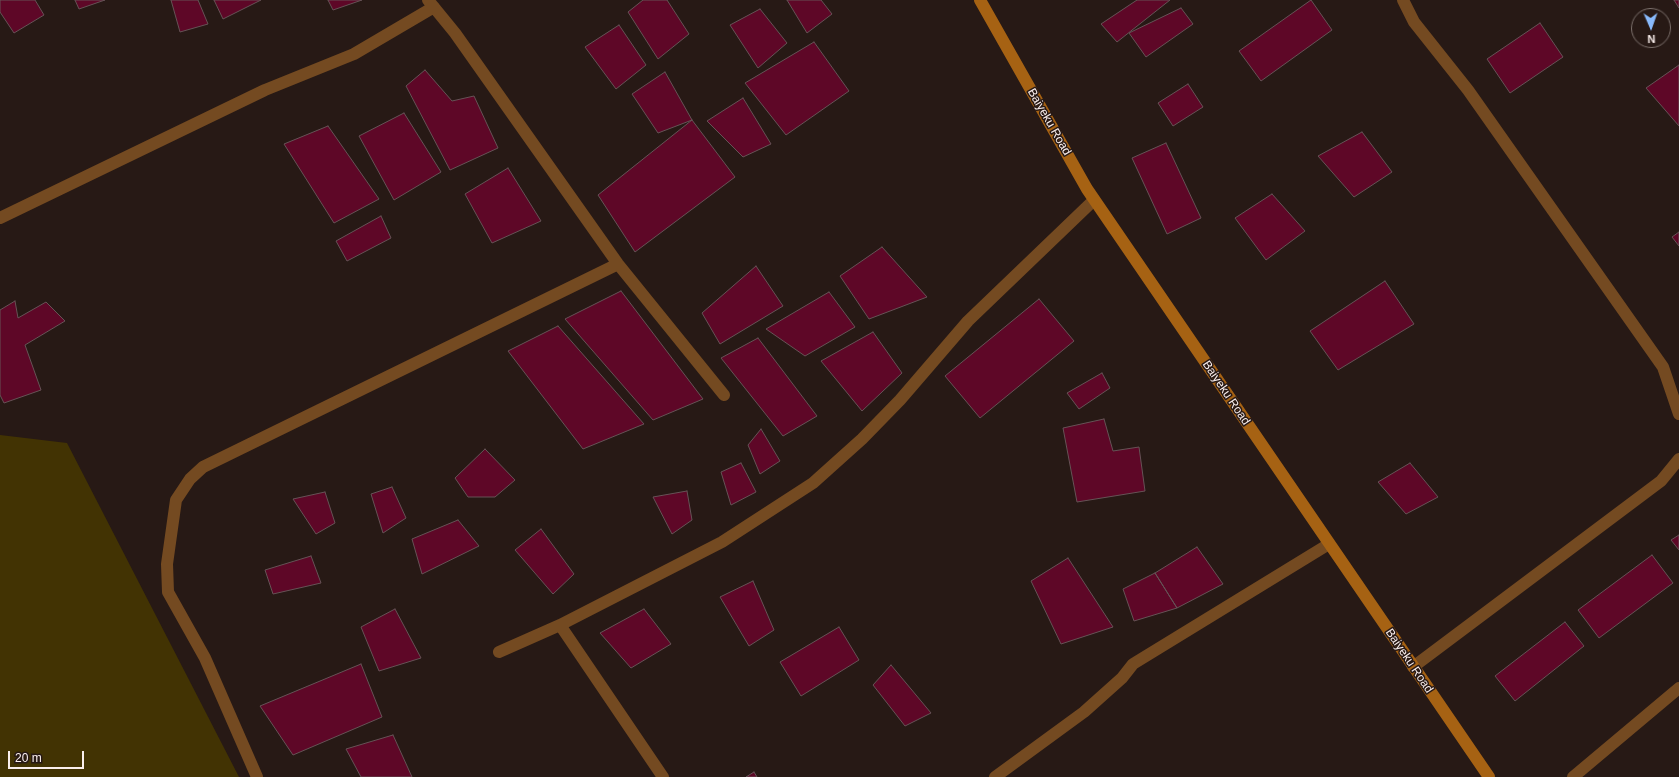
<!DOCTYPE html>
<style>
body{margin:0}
#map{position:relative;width:1679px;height:777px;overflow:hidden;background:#271915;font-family:Helvetica,sans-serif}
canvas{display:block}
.north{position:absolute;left:1631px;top:8px;width:40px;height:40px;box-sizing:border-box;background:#271915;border:1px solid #7b6f6b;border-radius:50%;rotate:178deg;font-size:11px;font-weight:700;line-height:16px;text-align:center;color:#faefed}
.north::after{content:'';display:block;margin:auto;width:14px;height:18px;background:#89bafc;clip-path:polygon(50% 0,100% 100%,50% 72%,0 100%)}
.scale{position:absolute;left:8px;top:751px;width:76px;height:18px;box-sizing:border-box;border:2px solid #faefed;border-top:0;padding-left:5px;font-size:12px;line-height:14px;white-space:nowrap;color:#faefed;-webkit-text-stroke:3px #271915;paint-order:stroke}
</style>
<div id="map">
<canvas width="1679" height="777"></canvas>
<div class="north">N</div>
<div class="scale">20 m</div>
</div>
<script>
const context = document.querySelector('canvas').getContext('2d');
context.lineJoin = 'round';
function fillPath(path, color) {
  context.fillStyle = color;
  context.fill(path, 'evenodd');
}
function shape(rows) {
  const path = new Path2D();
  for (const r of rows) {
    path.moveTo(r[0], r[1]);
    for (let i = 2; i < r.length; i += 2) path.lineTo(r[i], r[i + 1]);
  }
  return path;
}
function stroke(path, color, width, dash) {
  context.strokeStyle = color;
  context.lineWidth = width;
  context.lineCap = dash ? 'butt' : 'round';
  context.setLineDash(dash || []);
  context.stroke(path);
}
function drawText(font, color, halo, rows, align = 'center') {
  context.font = font + ' Helvetica,sans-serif';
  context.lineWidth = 3;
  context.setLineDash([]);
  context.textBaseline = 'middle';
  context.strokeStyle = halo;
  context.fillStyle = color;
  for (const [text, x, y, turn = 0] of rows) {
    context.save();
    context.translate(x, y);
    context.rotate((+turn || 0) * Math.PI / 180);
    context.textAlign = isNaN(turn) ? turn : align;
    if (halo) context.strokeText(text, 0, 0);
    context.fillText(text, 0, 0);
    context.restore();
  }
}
fillPath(shape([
 [0,435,67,443,239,777,0,777]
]), '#423303');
const building = shape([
 [0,0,35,0,44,15,14,33,0,12,0,0],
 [75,0,105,0,79,9,75,0],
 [171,0,198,0,208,24,180,32,171,0],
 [214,0,261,0,223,19,214,0],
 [328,0,362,0,333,10,328,0],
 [643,0,667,0,689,34,658,59,628,12,643,0],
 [787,0,821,0,832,14,807,33,787,0],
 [1137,0,1170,0,1117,42,1101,24,1137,0],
 [1311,0,1332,30,1261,81,1239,51,1311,0],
 [1674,0,1679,0,1679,8,1674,0],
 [1181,8,1193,24,1146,57,1129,33,1181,8],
 [760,9,787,43,758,68,730,25,760,9],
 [1540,23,1563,57,1510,93,1487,59,1540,23],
 [619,25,646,65,616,89,585,47,619,25],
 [814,42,849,91,786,135,745,83,814,42],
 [1679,65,1679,126,1646,88,1679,65],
 [425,70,452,101,474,96,498,148,450,170,406,86,425,70],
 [665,72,692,120,658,133,632,94,665,72],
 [1188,84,1203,107,1173,126,1158,103,1188,84],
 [743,98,771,144,743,157,707,121,743,98],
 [404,113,441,172,394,200,359,136,404,113],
 [692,120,735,177,635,252,598,195,692,120],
 [328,126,379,199,334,223,284,144,328,126],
 [1362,132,1392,172,1354,197,1318,156,1362,132],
 [1166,143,1201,218,1167,234,1132,158,1166,143],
 [508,168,541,221,492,243,465,194,508,168],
 [1272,194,1305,231,1266,260,1235,218,1272,194],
 [381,216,391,238,347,261,336,241,381,216],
 [1679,232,1679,246,1672,237,1679,232],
 [882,247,927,297,869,319,840,276,882,247],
 [756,266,783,306,720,344,702,313,756,266],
 [1385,281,1414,324,1338,370,1310,331,1385,281],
 [621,291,703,399,653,420,565,319,621,291],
 [829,292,855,327,805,356,766,329,829,292],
 [1039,299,1074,341,980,418,945,376,1039,299],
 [15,301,18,318,46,302,65,321,25,345,41,390,4,403,0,395,0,310,15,301],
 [558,326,644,424,583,449,508,351,558,326],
 [873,332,902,373,862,411,821,361,873,332],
 [758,338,817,416,783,436,721,358,758,338],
 [1102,373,1110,388,1079,409,1067,393,1102,373],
 [1104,419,1113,451,1139,447,1145,491,1077,502,1063,428,1104,419],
 [761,429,780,461,760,474,748,445,761,429],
 [485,449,515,480,495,497,468,497,455,478,485,449],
 [741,463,756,492,731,505,721,472,741,463],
 [1410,463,1438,497,1406,514,1378,482,1410,463],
 [392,487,406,518,383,533,371,494,392,487],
 [687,491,692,520,672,534,653,497,687,491],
 [325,492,335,523,316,534,293,499,325,492],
 [458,520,479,546,422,574,412,539,458,520],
 [541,529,574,574,553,594,515,550,541,529],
 [1679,535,1679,550,1671,540,1679,535],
 [1197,547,1223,584,1177,608,1155,573,1197,547],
 [1652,555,1673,583,1599,638,1578,610,1652,555],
 [311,556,321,583,273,594,265,570,311,556],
 [1068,558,1113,627,1061,644,1031,581,1068,558],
 [1155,573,1177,608,1134,621,1123,589,1155,573],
 [753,581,774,630,749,646,720,597,753,581],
 [395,609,421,658,379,671,361,627,395,609],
 [644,609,671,644,631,668,600,633,644,609],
 [1565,622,1584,646,1515,701,1495,676,1565,622],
 [839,627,859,660,801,696,780,662,839,627],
 [361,664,382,717,293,755,260,706,361,664],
 [891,665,931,713,905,726,873,685,891,665],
 [393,735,412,777,361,777,346,749,393,735],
 [754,772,757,777,746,777,754,772]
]);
fillPath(building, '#5e0727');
stroke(building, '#665356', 1);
stroke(shape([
 [428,0,455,33,618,264,724,395],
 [1403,0,1414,22,1468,90,1663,367,1679,414],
 [0,218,265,90,354,54,434,7],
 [560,625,663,777],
 [499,652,560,625,722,542,813,483,862,439,900,400,968,321,1094,200],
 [1413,667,1661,481,1679,459],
 [257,777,205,658,168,592,167,564,176,500,190,479,203,467,618,264],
 [995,777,1084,712,1122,678,1133,664,1329,544],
 [1573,777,1679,688]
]), '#744a21', 12);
stroke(shape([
 [980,0,1087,189,1489,777]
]), '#a66213', 12);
drawText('12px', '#faefed', '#271915', [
 ["Baiyeku Road",1049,122,60],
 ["Baiyeku Road",1226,393,56],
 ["Baiyeku Road",1409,661,56]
]);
</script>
